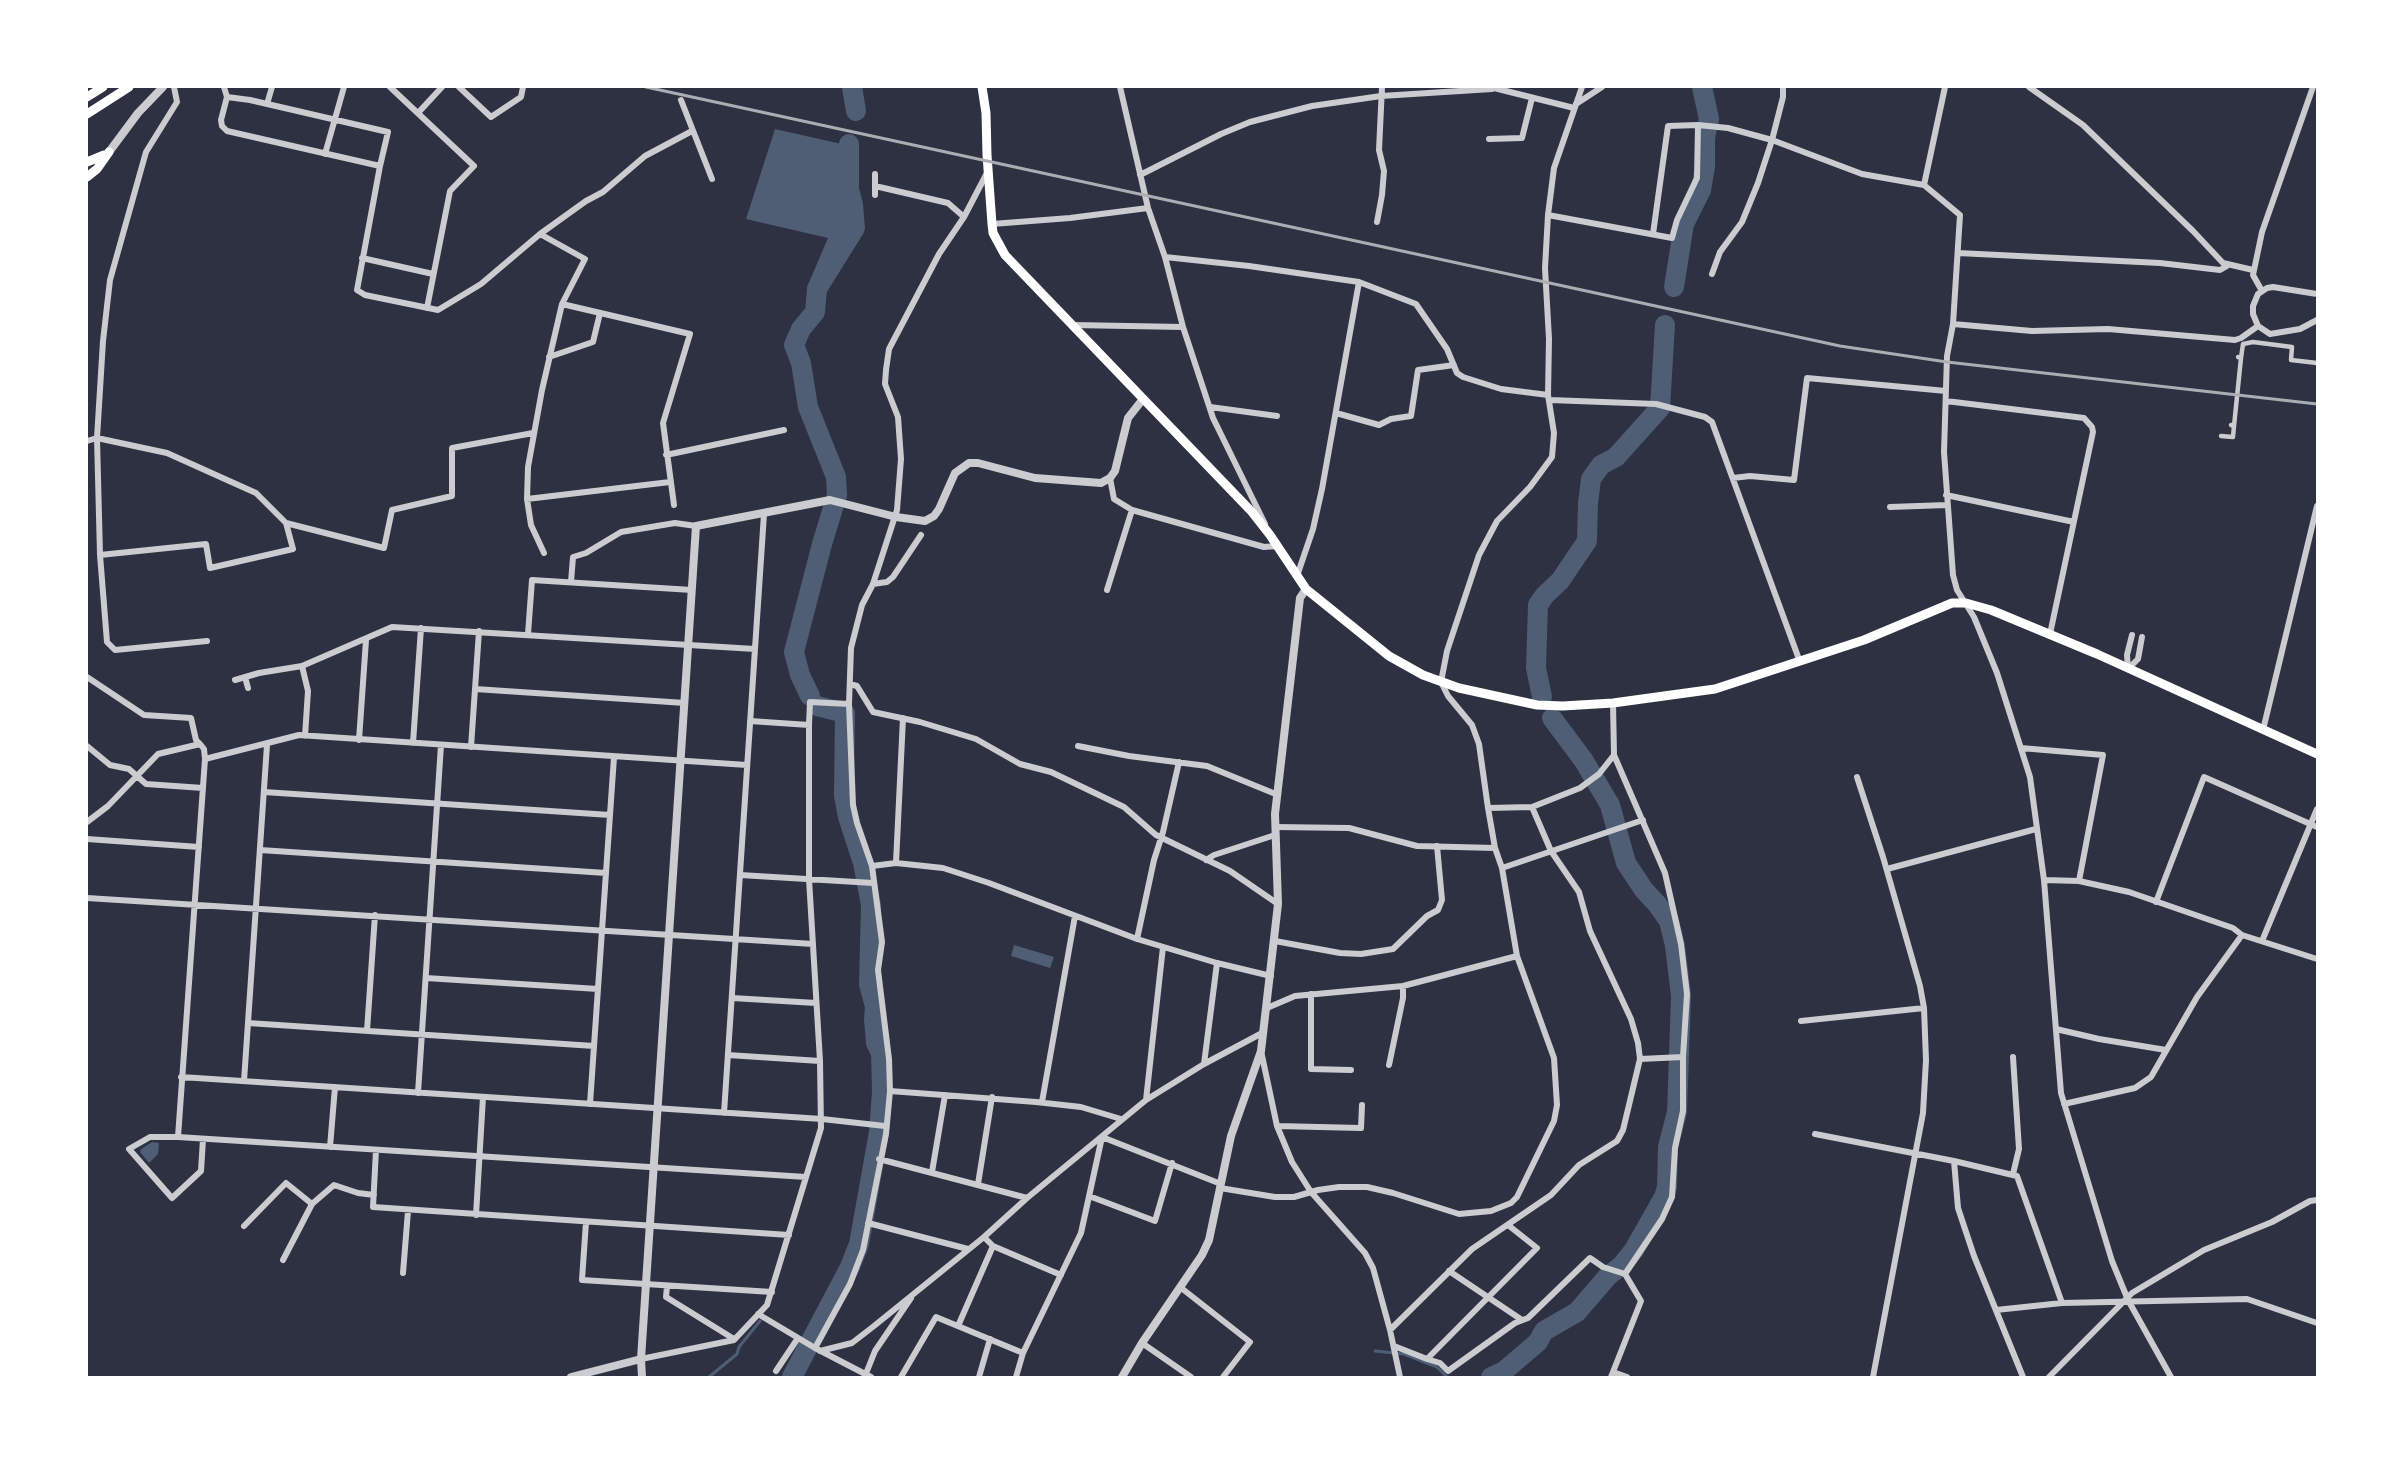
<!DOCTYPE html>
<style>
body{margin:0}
#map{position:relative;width:2404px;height:1464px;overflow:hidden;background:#2d3142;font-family:"Space Grotesk",sans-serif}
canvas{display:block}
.frame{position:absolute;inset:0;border:88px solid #fff;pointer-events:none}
</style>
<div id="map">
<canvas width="2404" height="1464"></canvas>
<div class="frame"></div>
</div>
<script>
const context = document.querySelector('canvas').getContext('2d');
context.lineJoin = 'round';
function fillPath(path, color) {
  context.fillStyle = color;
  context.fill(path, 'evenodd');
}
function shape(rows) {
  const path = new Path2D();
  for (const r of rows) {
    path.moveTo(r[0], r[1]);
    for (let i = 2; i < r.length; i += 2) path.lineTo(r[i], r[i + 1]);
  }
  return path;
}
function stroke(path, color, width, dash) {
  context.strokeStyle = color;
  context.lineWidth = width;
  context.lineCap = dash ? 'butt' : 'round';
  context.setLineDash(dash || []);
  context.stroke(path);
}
fillPath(shape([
 [775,129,846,145,852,218,851,234,817,289,807,287,828,238,746,219],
 [1014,945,1054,957,1050,968,1011,956],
 [152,1142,159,1143,158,1154,149,1163,140,1152,141,1149]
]), '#4f5d75');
stroke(shape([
 [1375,1351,1404,1354,1437,1367,1447,1377],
 [709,1377,737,1354,739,1347,760,1321]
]), '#4f5d75', 3);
stroke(shape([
 [852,87,856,111],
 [1674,287,1684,224,1701,190,1705,167,1705,138,1709,119,1702,87],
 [810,696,800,675,794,652,822,544,837,495,836,477,808,407,801,363,794,345,801,329,815,312,817,289,855,228,853,205,849,189,849,144],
 [1542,697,1536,668,1538,605,1545,595,1560,581,1587,541,1588,503,1591,479,1601,465,1616,457,1660,408,1665,325],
 [792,1377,850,1267,859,1244,879,1132,882,1092,881,1053,876,1043,874,1019,875,1007,869,984,871,905,863,863,848,817,844,796,845,713,817,706],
 [1491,1377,1504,1371,1538,1342,1544,1331,1577,1312,1608,1276,1622,1265,1634,1250,1664,1197,1667,1187,1668,1147,1677,1112,1681,996,1675,946,1669,921,1657,904,1644,890,1626,863,1610,805,1584,761,1552,718]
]), '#4f5d75', 20);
stroke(shape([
 [2241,358,2243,344,2253,342,2292,347,2291,360,2317,363],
 [2231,425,2234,426,2241,358,2238,357],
 [2221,436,2233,437,2234,426]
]), '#caccd0', 4.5);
stroke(shape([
 [174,87,177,102,146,152,110,280,103,341,97,438,100,555,107,642,115,650,207,641],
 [224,87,227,97,221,120,222,126,227,131,380,166,357,290,365,295,438,310,481,284,540,234,586,201,603,192,645,156,692,131],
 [390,87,474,166,450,191,427,308],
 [459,87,491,117,521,97,523,87],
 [1120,87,1148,208,1165,257,1183,327,1213,418,1265,524],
 [1490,87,1574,108],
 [1945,87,1924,185,1960,215,1953,324],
 [2029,87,2083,125,2193,231,2223,263,2253,270],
 [227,97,250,100,388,132,380,166],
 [681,100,712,179],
 [267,104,272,87],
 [1576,104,1602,87],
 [418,113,442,87],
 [1489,139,1522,138,1532,98],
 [325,154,344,87],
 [1140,175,1221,134,1250,122,1312,106,1381,96,1492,89],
 [875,186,948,203,964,217],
 [875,195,875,174],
 [1548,215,1672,238,1677,220,1697,178,1698,125],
 [1377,222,1382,195,1384,171,1379,150,1382,87],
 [992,224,1070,218,1148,208],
 [540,234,585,259,562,304,542,390,528,467,527,499,531,525,544,553],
 [1653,234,1668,126,1698,125,1728,128,1772,140,1862,174,1924,185],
 [1958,253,2160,263,2220,270,2227,266],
 [1165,257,1249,266,1359,282,1416,304,1447,349,1457,373,1463,377,1501,389,1548,395],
 [362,258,433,274],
 [1712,274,1720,252,1742,222,1758,183,1772,140,1783,97,1783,87],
 [2262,291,2253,275,2262,232,2313,87],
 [2317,294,2273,287,2267,288,2258,294,2253,306,2253,314,2258,326,2270,334,2300,329,2317,320],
 [562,304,690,334,663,423,674,505],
 [1073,325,1183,327],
 [549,357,593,342,600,313],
 [1550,400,1656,404,1705,417,1712,422,1800,662],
 [1946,401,2084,418,2092,427,2093,432,2050,634],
 [1210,407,1277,416],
 [1336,413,1379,425,1391,419,1411,416,1418,370,1454,365],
 [87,441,97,438,167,453,256,493,286,523,384,548,392,510,452,496,452,448,533,433],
 [666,455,784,430],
 [1110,478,1114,499,1132,510,1264,547,1277,546],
 [1733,478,1750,476,1794,480,1807,378,1946,391],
 [1946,495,2074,522],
 [527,499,670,482],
 [1890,507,1947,505],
 [100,555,206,544,210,568,293,549,286,523],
 [1297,576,1313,529,1322,489,1359,282],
 [571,582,573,557,586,553,621,532,675,523,696,526],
 [873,584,887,582,893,577,921,535],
 [1107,590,1132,510],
 [528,634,532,580,692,590],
 [2128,669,2138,659,2142,637],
 [2128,669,2127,655,2132,635],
 [87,677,144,715,191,718,196,740,200,744],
 [245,677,248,688],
 [235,680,259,673,302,666],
 [850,684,857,686,873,712,920,722,976,739,1020,764,1051,772,1124,807,1156,835,1230,871,1278,904],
 [475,689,685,703],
 [1613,703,1614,755,1665,873,1681,944,1687,994,1683,1057,1683,1111,1675,1148,1672,1197,1662,1219,1625,1274],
 [750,721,809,725,810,702,849,704],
 [2263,730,2317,506],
 [305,736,308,691,302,666,392,627,755,649],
 [359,740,366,640],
 [413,743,421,628],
 [87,746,110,765,129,769,146,784,203,788],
 [1078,746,1129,756,1207,766,1278,795],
 [471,747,479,631],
 [2021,748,2103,755,2079,881],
 [1857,777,1883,857,1920,986,1924,1008,1926,1060,1923,1113,1873,1377],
 [264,792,610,815],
 [1488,808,1532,807,1580,788,1599,774,1614,755],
 [87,822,108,806,158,754,200,744,204,749,205,759],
 [1275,827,1349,828,1417,846,1495,848],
 [87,839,199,847],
 [260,850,606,873],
 [1206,860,1214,855,1275,835],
 [896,863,903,718],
 [872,866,896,863,943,868,989,883,1137,939,1217,963,1271,976],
 [1502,868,1643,820],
 [1887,869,2036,829],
 [740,875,873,883],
 [2044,880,2079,881,2129,892,2233,928,2242,935,2317,959],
 [87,898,813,944],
 [2156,902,2204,777,2317,827],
 [1137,939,1154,860,1163,832,1179,762],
 [1275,941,1340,953,1361,954,1393,949,1427,916,1438,910,1442,900,1437,846],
 [2262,941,2317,809],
 [426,978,598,989],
 [1311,994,1311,1069,1351,1070],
 [732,998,816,1003],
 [1267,1008,1295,996,1403,986,1517,956],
 [1801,1021,1924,1008],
 [248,1023,594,1046],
 [2056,1029,2099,1039,2166,1050],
 [367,1031,375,915],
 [1261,1051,1277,1126,1292,1162,1311,1192,1365,1253,1373,1268,1390,1330,1400,1377],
 [728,1055,820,1061],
 [1640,1059,1683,1057],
 [1204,1064,1217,963],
 [1389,1065,1403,998,1403,986],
 [181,1077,822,1119,885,1126],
 [244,1081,267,745],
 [890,1091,1036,1102,1081,1107,1121,1119],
 [418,1093,441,745],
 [1146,1100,1163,947],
 [1042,1102,1075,916],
 [590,1104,614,757],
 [2064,1104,2135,1088,2151,1077,2197,997,2242,935],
 [724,1113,764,514],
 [1277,1126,1361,1128,1362,1105],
 [1815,1134,1954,1161],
 [178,1137,205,759,299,735,747,765],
 [203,1139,201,1171,172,1198,129,1149,150,1137,178,1137,806,1177],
 [330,1147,335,1087],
 [376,1150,373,1207,789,1235],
 [879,1159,1027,1198],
 [932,1172,945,1095],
 [2013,1174,2019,1149,2013,1057],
 [978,1184,992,1097],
 [1220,1188,1275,1197,1294,1197,1318,1190,1339,1187,1367,1187,1393,1193,1459,1214,1491,1211,1511,1203,1517,1197,1554,1121,1557,1105,1554,1058,1517,956,1502,868,1495,848,1488,808,1479,744,1472,725,1448,696,1441,682,1447,651,1479,555,1497,521,1530,487,1552,457,1554,433,1548,395,1549,339,1545,268,1548,215,1554,168,1582,87],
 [1089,1196,1155,1221,1172,1163],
 [476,1215,483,1097],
 [586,1222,582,1280,772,1292],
 [868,1223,968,1249],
 [1508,1225,1537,1248,1427,1359,1440,1363,1448,1371,1515,1323,1528,1318,1590,1258,1603,1267,1625,1274,1641,1301,1611,1377],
 [244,1226,286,1183,312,1204],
 [993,1246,1061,1275],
 [283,1260,312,1204,334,1185,358,1193,374,1195],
 [1449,1271,1522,1320],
 [403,1273,408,1211],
 [667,1286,666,1297,734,1339],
 [1180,1287,1250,1342,1223,1377],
 [1996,1310,2062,1303,2247,1299,2317,1323],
 [758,1314,815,1348,871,1377],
 [958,1326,993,1246,984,1237],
 [1390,1330,1472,1249,1551,1195,1579,1165,1617,1141,1623,1130,1640,1059,1638,1043,1631,1019,1590,931,1579,892,1551,851,1532,807],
 [1142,1343,1191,1377],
 [1394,1346,1427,1359],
 [815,1348,850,1284,863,1250,886,1134,890,1091,889,1059,878,970,882,942,872,866,857,823,853,805,849,704,851,648,862,605,873,584,897,510,901,459,898,417,885,384,886,370,889,349,939,254,964,217,988,171],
 [820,1351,852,1343,874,1326,984,1237,1027,1198,1146,1100,1204,1064,1264,1032],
 [641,1359,734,1340,767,1305,821,1128,820,1061,809,879,809,725],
 [776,1371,798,1338],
 [1613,1372,1627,1377],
 [865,1376,875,1351,911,1298],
 [901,1377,936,1317,1023,1353],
 [979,1377,990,1339],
 [1016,1377,1023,1353,1081,1233,1102,1137,1221,1184],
 [2023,1377,1974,1256,1958,1208,1954,1161,2017,1176,2062,1303],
 [2049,1377,2132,1293,2204,1250,2272,1222,2310,1201,2317,1200],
 [2171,1377,2128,1300,2112,1261,2061,1093,2044,880,2030,777,1997,673,1974,617,1957,590,1953,575,1944,452,1947,356,1953,324,2032,331,2108,329,2235,340,2241,338,2258,326]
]), '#caccd0', 6);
stroke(shape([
 [109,152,138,113,163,87],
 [571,1377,641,1359],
 [642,1377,641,1359,696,526,830,500,896,517,925,521,934,516,939,509,955,473,969,463,978,463,1035,478,1101,483,1110,478,1115,471,1128,418,1143,399],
 [1122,1377,1142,1343,1202,1255,1209,1240,1231,1136,1261,1051,1278,904,1275,814,1300,598,1306,589]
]), '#caccd0', 8);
stroke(shape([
 [982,87,986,113,987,155,992,224,993,233,1005,255,1252,512,1270,535,1306,589,1389,656,1423,675,1459,688,1537,705,1563,706,1613,703,1715,689,1864,640,1952,603,1966,603,1991,610,2097,654,2317,754]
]), '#fff', 9);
stroke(shape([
 [87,97,103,87],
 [87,114,129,87],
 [87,162,104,155],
 [87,177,97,169,109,152]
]), '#fff', 9);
stroke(shape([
 [646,87,1840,346,1947,362,2317,404]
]), '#abadb3', 3);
</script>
